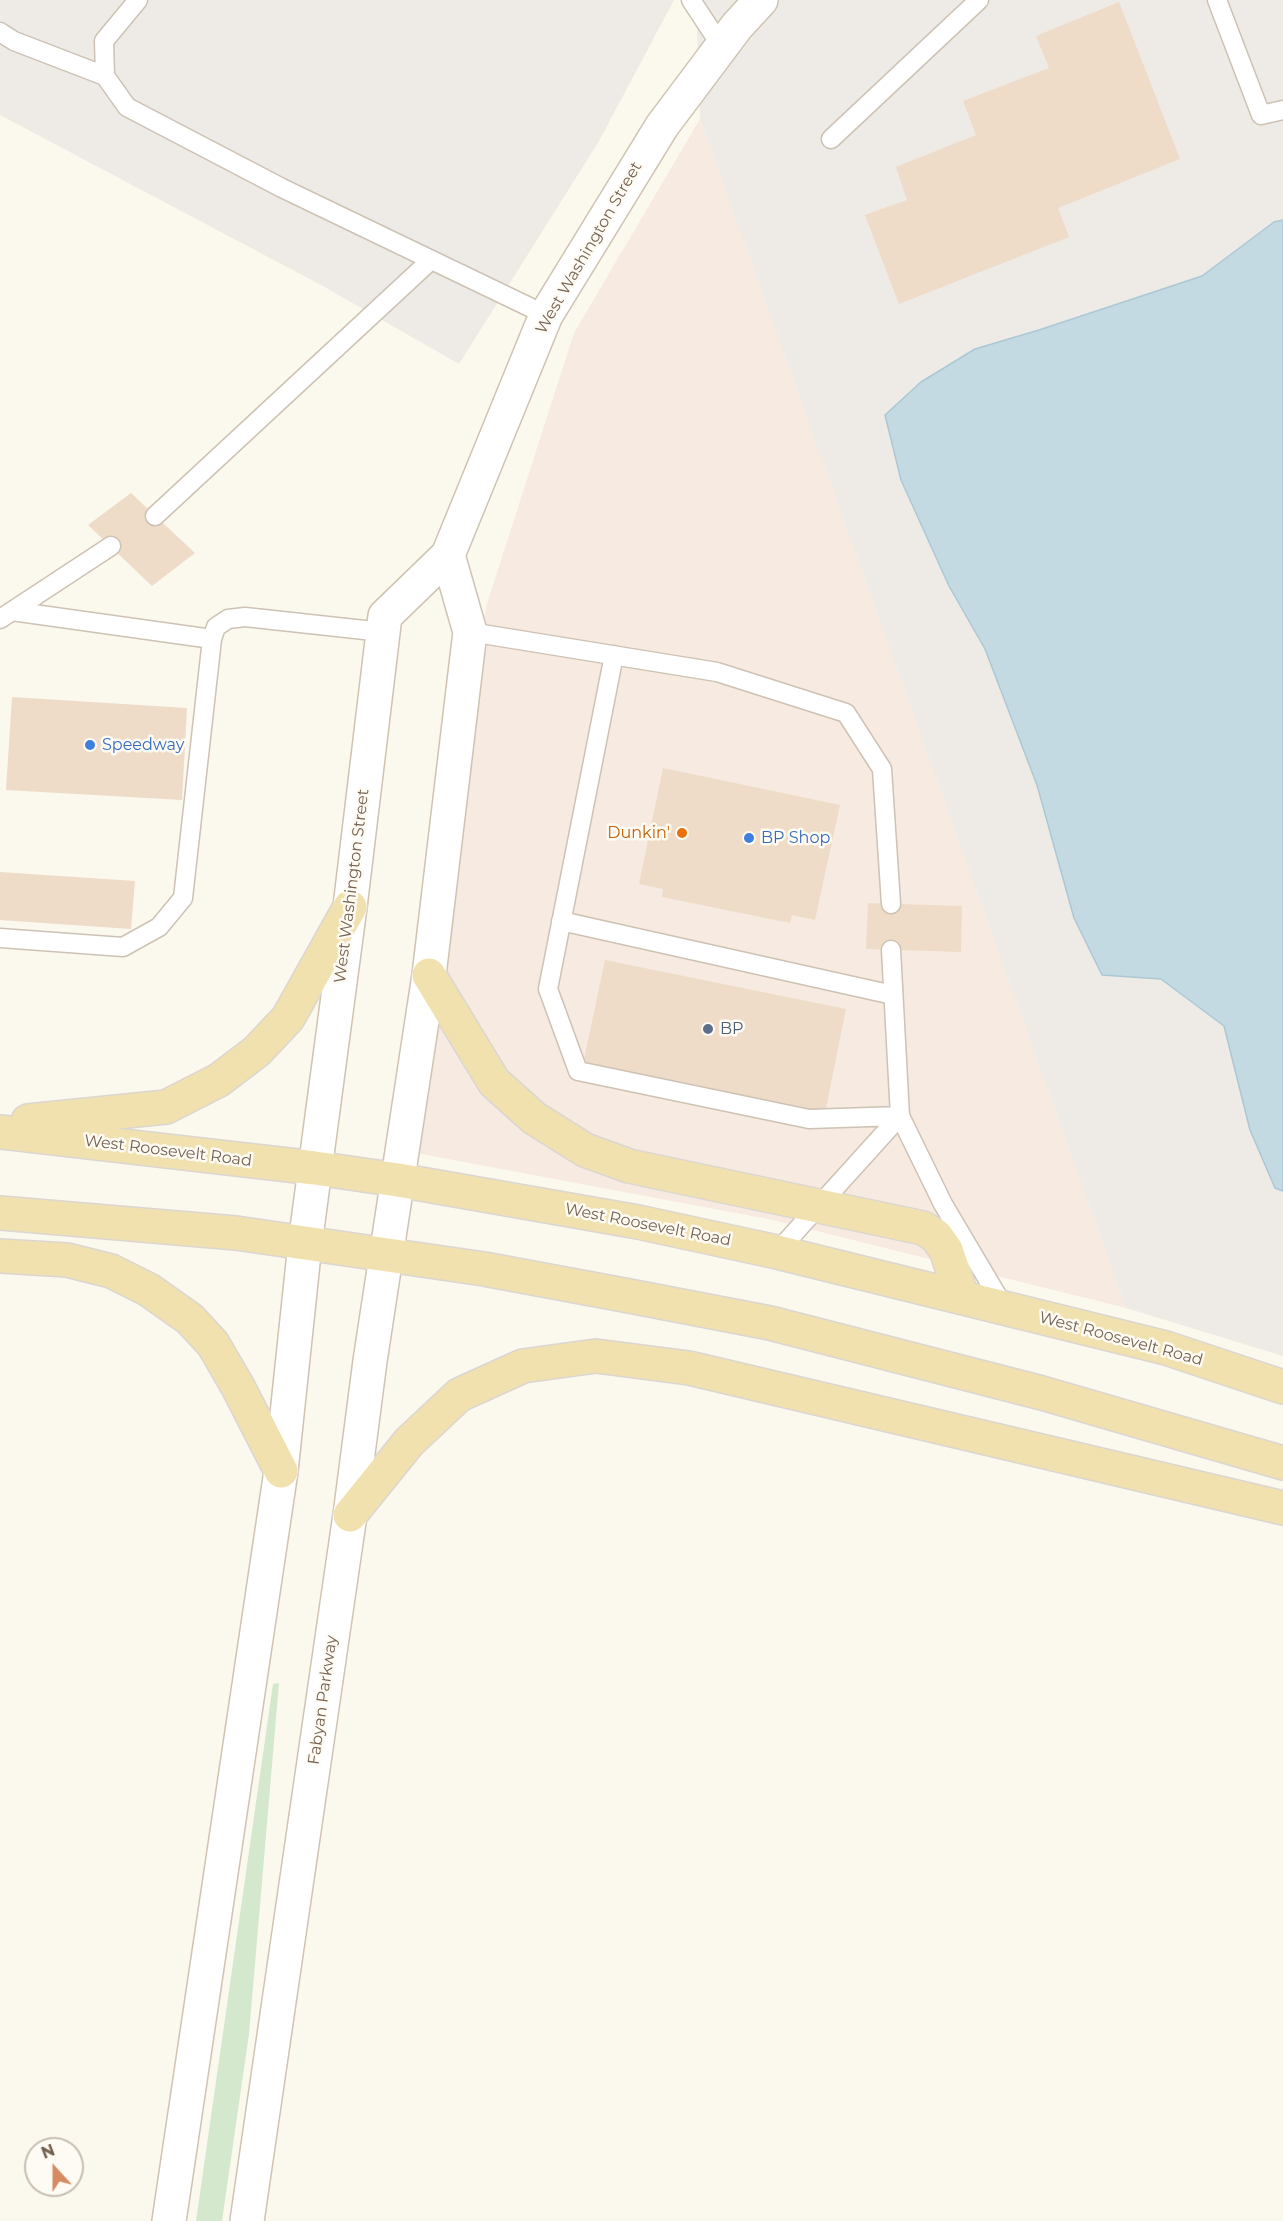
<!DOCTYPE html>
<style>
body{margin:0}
#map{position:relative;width:1283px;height:2221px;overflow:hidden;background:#fbf8ee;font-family:Montserrat,sans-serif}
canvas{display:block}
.north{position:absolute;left:24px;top:2137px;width:60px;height:60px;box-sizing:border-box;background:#fefbf4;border:2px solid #c7beb3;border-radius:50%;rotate:339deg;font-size:16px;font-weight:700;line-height:24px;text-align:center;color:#756352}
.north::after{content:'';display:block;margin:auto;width:21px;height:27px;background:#d68b62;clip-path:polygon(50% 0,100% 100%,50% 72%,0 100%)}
</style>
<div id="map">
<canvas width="1283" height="2221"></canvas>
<div class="north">N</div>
</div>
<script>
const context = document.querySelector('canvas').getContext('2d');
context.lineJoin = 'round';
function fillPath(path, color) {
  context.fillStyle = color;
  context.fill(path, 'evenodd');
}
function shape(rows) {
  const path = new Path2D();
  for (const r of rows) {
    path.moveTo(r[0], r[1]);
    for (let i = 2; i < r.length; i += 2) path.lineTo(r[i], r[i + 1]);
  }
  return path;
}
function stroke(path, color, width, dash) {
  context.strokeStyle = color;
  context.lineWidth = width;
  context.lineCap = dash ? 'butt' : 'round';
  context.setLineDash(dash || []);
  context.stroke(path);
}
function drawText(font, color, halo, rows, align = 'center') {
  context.font = font + ' Montserrat,sans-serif';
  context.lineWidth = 5;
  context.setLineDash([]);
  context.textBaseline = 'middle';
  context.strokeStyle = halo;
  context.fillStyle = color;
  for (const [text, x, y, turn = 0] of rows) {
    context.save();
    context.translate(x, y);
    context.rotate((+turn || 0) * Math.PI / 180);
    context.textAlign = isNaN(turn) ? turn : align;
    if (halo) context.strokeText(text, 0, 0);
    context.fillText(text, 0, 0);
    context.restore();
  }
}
fillPath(shape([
 [700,119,1126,1308,773,1220,411,1152,486,607,574,333]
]), '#f7eae0');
fillPath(shape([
 [0,0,674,0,599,141,459,364,321,285,0,115],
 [696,0,1283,0,1283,1356,1126,1308,700,119]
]), '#eeeae5');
fillPath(shape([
 [279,1683,249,2034,222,2221,196,2221,273,1684]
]), '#d4e8cd');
const water = shape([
 [1283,220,1283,1191,1275,1188,1250,1130,1224,1026,1161,979,1102,975,1074,918,1037,785,985,649,949,586,901,480,885,415,921,382,975,349,1039,330,1202,276,1274,222,1283,220]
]);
fillPath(water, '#c4dae3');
stroke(water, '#abc8d4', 1.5);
fillPath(shape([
 [1119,2,1180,159,1058,208,1069,237,899,304,865,215,907,200,896,167,976,135,963,101,1049,68,1036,36],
 [131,493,195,553,152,586,88,525],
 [12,697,187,708,182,800,6,790],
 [663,768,840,805,815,920,792,915,790,923,662,897,663,889,639,884],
 [0,872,135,881,131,929,0,920],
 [868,903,962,906,961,952,866,949],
 [605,960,846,1009,825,1113,583,1064]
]), '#eedcc8');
const lane = shape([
 [138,0,104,41,105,76,127,107,282,188,546,315],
 [691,0,722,47],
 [1217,0,1261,115,1283,110],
 [0,32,14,41,105,76],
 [831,139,979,0],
 [155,516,431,260],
 [12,611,212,639],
 [0,619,111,546],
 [470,632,717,672,846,713,882,769,891,904],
 [614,655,548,989,578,1071,809,1119,900,1116],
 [561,921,893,995],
 [0,938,123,947,159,927,183,898,212,639,216,627,228,619,245,617,383,632],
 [891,950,900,1116,943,1204,1004,1307],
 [777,1252,900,1116]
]);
const secondary = shape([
 [169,2221,281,1471,305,1244,350,907,385,616,448,555,546,315,662,126,737,26,761,0],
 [247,2221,350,1515,370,1361,429,975,470,632,448,555]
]);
const primary = shape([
 [429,975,494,1082,534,1118,585,1150,629,1166,923,1228,936,1236,946,1250,962,1297],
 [28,1121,166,1107,219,1080,257,1051,288,1018,350,907],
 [0,1132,315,1168,398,1180,638,1222,777,1252,1166,1348,1283,1387],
 [0,1213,236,1233,484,1269,624,1295,770,1323,1042,1393,1283,1463],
 [0,1256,67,1260,111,1271,149,1290,190,1319,213,1344,238,1387,281,1471],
 [350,1515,409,1442,459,1395,523,1366,596,1356,689,1368,1283,1508]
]);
stroke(lane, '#cdc2b4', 21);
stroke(secondary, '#cfc3b2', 36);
stroke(primary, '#dbd6d2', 36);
stroke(lane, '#fff', 18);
stroke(secondary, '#fff', 33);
stroke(primary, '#f1e1af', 33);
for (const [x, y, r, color] of [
 [90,745,6,"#3f7fe0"],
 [682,833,6,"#e8710a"],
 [749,838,6,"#3f7fe0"],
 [708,1029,6,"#5c6f8a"]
]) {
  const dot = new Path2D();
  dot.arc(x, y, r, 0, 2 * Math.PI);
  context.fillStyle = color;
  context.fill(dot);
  stroke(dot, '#fefbf4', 2);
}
drawText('16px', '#756352', '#fefbf4', [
 ["West Washington Street",589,248,-60],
 ["West Washington Street",352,886,-83],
 ["West Roosevelt Road",168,1151,7],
 ["West Roosevelt Road",648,1225,11],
 ["West Roosevelt Road",1121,1339,15],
 ["Fabyan Parkway",323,1700,-82]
]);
drawText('16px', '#366cbe', '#fefbf4', [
 ["Speedway",102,745],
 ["BP Shop",761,838]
], 'left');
drawText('16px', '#c56008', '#fefbf4', [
 ["Dunkin'",670,833]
], 'right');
drawText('16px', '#4e5e75', '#fefbf4', [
 ["BP",720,1029]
], 'left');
</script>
